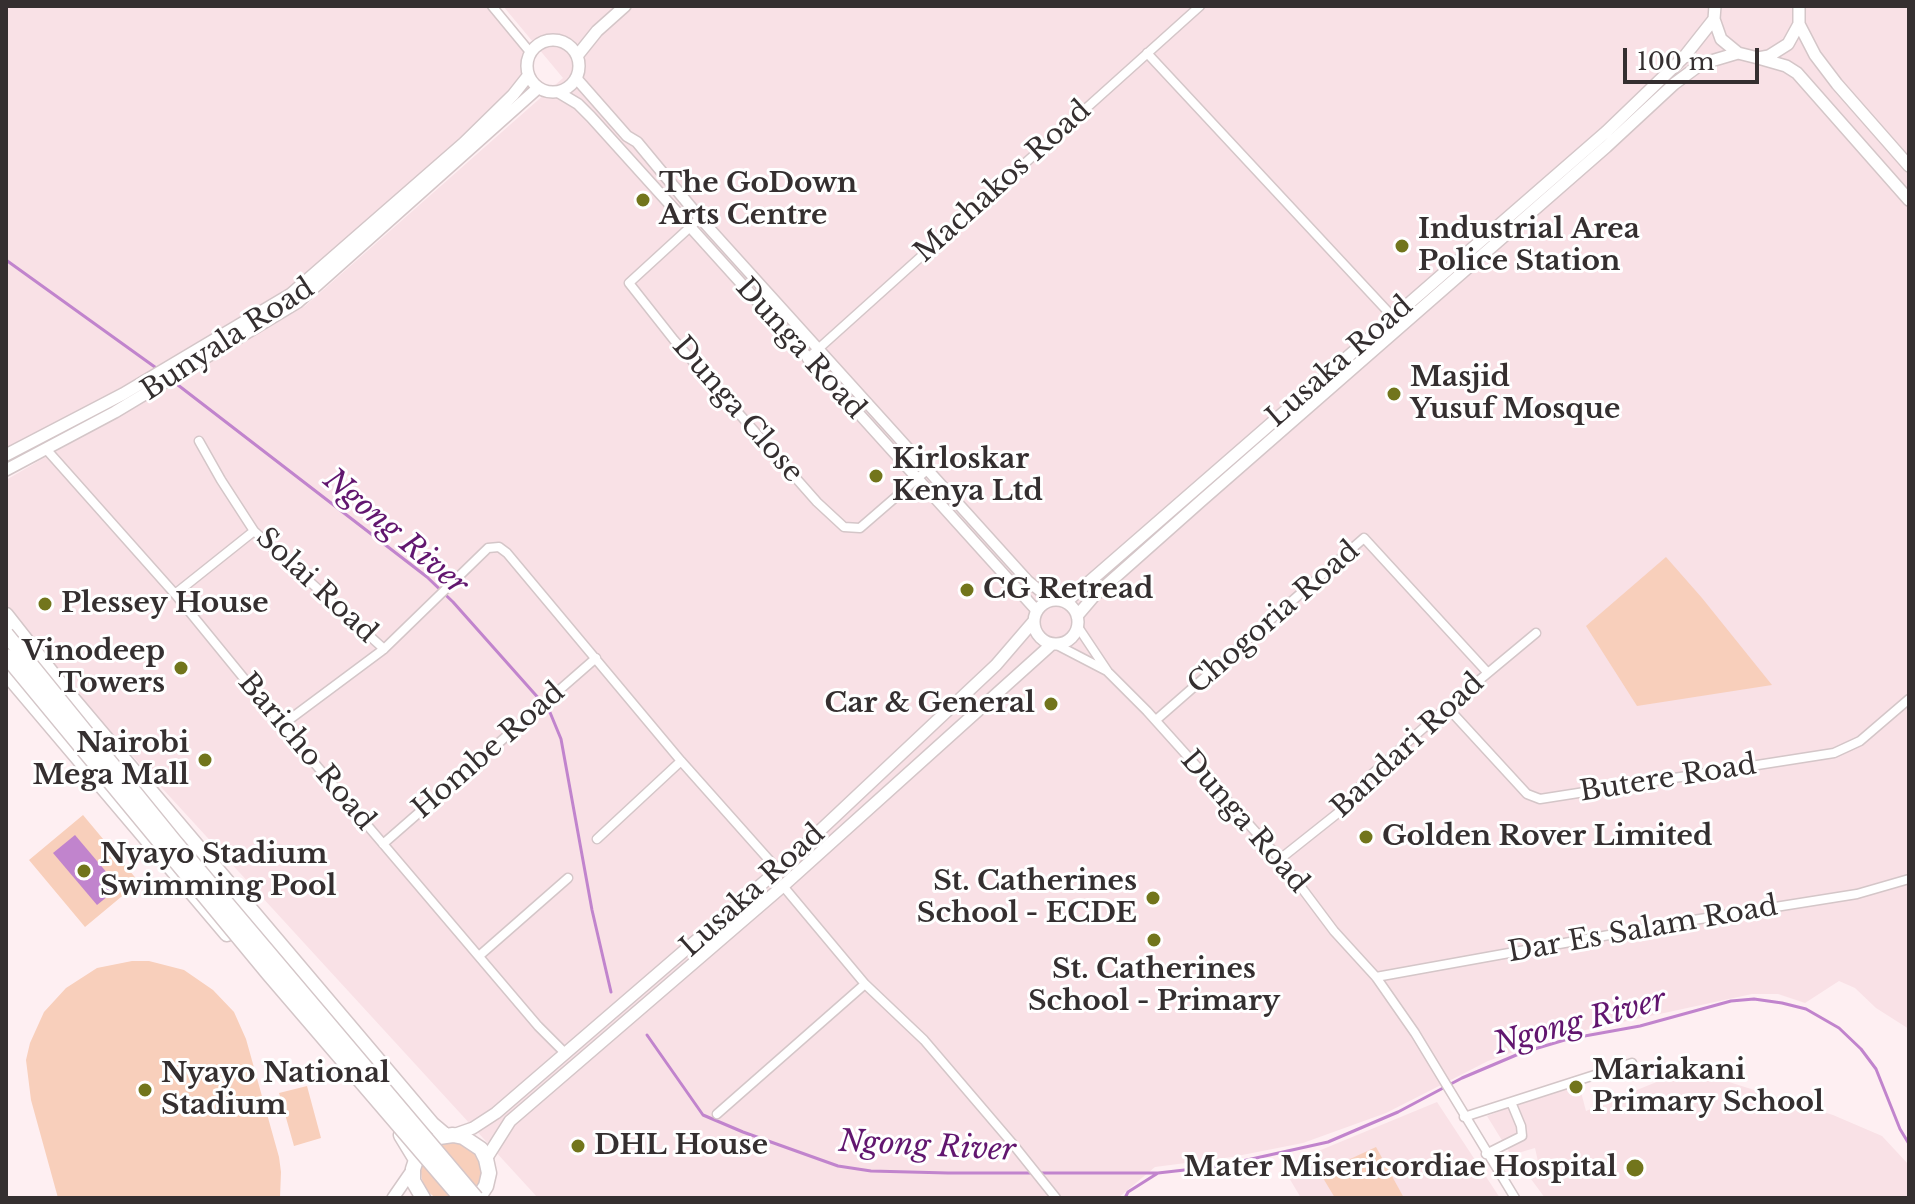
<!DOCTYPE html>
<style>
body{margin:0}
#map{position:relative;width:1915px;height:1204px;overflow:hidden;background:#feeff2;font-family:"Libre Baskerville",serif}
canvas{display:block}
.frame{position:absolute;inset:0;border:8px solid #352f30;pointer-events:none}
.scale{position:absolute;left:1623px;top:48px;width:136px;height:36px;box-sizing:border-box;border:4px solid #352f30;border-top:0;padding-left:10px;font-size:24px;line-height:28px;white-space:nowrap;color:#352f30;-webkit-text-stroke:6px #fff;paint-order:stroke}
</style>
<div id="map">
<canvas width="1915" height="1204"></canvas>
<div class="frame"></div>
<div class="scale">100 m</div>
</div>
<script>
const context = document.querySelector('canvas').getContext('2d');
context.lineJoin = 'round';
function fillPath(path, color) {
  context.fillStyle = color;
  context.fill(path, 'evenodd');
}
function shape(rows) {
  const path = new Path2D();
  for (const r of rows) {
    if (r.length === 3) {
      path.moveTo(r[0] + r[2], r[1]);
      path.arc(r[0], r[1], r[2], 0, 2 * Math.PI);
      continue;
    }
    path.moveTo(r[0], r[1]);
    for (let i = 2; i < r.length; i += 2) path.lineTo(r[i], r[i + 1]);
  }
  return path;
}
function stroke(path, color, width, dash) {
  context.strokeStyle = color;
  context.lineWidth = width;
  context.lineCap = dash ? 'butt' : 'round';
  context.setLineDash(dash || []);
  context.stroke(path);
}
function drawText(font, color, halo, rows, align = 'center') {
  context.font = font + ' "Libre Baskerville",serif';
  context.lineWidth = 6;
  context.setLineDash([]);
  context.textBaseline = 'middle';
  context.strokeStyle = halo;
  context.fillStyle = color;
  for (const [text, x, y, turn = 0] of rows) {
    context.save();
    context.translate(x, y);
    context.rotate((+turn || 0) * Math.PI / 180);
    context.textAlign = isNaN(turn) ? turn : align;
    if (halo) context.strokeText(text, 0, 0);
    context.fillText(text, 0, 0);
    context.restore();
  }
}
fillPath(shape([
 [6,6,490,6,530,51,531,87,306,284,82,414,6,451],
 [503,6,1909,6,1909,1029,1876,1008,1855,988,1839,981,1805,1003,1778,994,1752,994,1567,1034,1527,1047,1488,1061,1386,1113,1303,1143,1232,1157,1155,1167,1118,1198,538,1198,6,618,6,480,305,306,563,78],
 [1688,1069,1833,1115,1882,1136,1909,1165,1909,1198,1545,1198,1531,1179,1541,1175,1535,1148,1511,1155,1487,1116,1578,1081,1586,1111],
 [1437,1102,1500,1198,1301,1198,1282,1166]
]), '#f9e1e6');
fillPath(shape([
 [1666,557,1702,598,1772,685,1637,706,1586,626],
 [83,815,139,882,85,927,29,860],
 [132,961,149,961,184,970,213,990,234,1012,246,1039,279,1157,281,1172,280,1198,58,1198,31,1100,26,1060,30,1043,44,1012,66,988,97,968],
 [307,1086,321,1138,294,1146,279,1093],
 [451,1172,30],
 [1376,1147,1404,1198,1335,1198,1320,1173]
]), '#f8cfbb');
fillPath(shape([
 [75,835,119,887,97,905,53,853]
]), '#c184cd');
stroke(shape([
 [6,260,159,370],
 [174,382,427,577,453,602,549,710,561,739,592,910,611,992],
 [647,1035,703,1115,743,1132,838,1166,871,1171,948,1173,1158,1173,1220,1166,1328,1142,1398,1112,1462,1078,1521,1053,1568,1039,1640,1026,1731,1001,1754,999,1782,1003,1806,1009,1839,1028,1861,1049,1876,1069,1900,1129,1909,1144],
 [1125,1198,1128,1192,1158,1173]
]), '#c184cd', 3);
const minor = shape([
 [492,6,530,52],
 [1147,53,1392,316],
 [700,218,629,283,674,340,817,502,844,527,860,528,927,470],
 [807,359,1200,6],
 [199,441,221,480,254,531,384,649],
 [46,449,175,594,282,725,538,1026,566,1054],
 [175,594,254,531],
 [1078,627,1108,672,1147,711,1280,859,1334,931,1376,977,1415,1033,1515,1198],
 [1057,645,1107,671],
 [1447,707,1527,794,1540,799,1834,753,1860,741,1909,699],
 [1156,720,1364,538,1487,672],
 [282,725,384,649,488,548,499,547,507,553,681,761,778,870],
 [597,839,681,761],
 [383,844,596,658],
 [1280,859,1353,801,1357,790,1371,775,1447,707,1536,633],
 [783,886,865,984,924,1040,1012,1143,1056,1198],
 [479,956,568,878],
 [1376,977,1681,922,1857,894,1909,879],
 [717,1114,865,984],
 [1464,1117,1632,1063],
 [1486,1154,1522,1136,1521,1126,1511,1102]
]);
const tertiary = shape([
 [576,78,627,136,637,142,700,218,1028,581,1051,600],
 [558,92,578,104,591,117,1037,611]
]);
const secondary = shape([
 [1715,6,1714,19,1721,39,1738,53,1758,58,1769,56,1788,44,1799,24,1799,6],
 [1799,24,1815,55,1837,84,1909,166],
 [553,66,26],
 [577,56,597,31,625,6],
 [1758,58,1786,66,1797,73,1909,200],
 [6,455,123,394,291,294,464,143,513,95,528,76],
 [6,470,115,412,298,302,538,88],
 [1056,622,22],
 [1066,602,1606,132,1684,57,1714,19],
 [1077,616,1094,596,1201,501,1606,147,1674,84,1701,64,1738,53],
 [453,1135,473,1128,496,1113,778,870,996,665,1033,622],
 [486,1159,510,1121,783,886,1052,644],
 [393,1198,413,1169]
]);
const trunk = shape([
 [6,615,65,690,432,1124,445,1135],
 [6,673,227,934],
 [401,1135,415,1158],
 [439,1137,453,1135,463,1137,481,1149,486,1159,489,1173,486,1186,478,1198],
 [419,1151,413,1169,413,1181,423,1198]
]);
stroke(minor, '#d4c6c8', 11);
stroke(tertiary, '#d4c6c8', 13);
stroke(secondary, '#d4c6c8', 14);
stroke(trunk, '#d4c6c8', 17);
stroke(minor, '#fff', 8);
stroke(tertiary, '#fff', 10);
stroke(secondary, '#fff', 11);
stroke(trunk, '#fff', 14);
const motorwayBridge = shape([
 [6,634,174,841,476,1198],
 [6,656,269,974,461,1198]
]);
stroke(motorwayBridge, '#d4c6c8', 17, []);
stroke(motorwayBridge, '#fff', 14);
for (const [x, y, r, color] of [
 [643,200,8,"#72751c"],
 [1402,246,8,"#72751c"],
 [1394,394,8,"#72751c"],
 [876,476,8,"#72751c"],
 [967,590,8,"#72751c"],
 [45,604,8,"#72751c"],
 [181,668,8,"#72751c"],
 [1051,704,8,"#72751c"],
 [205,760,8,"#72751c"],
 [1366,837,8,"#72751c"],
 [84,871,8,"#72751c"],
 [1153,898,8,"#72751c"],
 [1154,940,8,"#72751c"],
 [1576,1087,8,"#72751c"],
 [145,1090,8,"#72751c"],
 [578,1146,8,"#72751c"],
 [1635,1168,10,"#72751c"]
]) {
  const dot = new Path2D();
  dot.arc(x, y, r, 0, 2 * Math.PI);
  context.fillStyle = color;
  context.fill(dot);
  stroke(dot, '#fff', 3);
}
drawText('28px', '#352f30', '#fff', [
 ["Machakos Road",1003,182,-42],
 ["Bunyala Road",228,340,-33],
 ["Dunga Road",800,349,48],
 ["Lusaka Road",1340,362,-41],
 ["Dunga Close",737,410,49],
 ["Solai Road",316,586,43],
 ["Chogoria Road",1274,618,-41],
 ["Bandari Road",1408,746,-43],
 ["Hombe Road",489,751,-41],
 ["Baricho Road",306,752,50],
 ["Butere Road",1668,779,-9],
 ["Dunga Road",1244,822,49],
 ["Lusaka Road",753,891,-42],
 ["Dar Es Salam Road",1643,930,-10]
]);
drawText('bold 28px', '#352f30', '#fff', [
 ["The GoDown",659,184],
 ["Arts Centre",659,216],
 ["Industrial Area",1418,230],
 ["Police Station",1418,262],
 ["Masjid",1410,378],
 ["Yusuf Mosque",1410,410],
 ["Kirloskar",892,460],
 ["Kenya Ltd",892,492],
 ["CG Retread",983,590],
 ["Plessey House",61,604],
 ["Vinodeep",165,652,"right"],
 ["Towers",165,684,"right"],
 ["Car & General",1035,704,"right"],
 ["Nairobi",189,744,"right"],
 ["Mega Mall",189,776,"right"],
 ["Golden Rover Limited",1382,837],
 ["Nyayo Stadium",100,855],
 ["Swimming Pool",100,887],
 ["St. Catherines",1137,882,"right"],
 ["School - ECDE",1137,914,"right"],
 ["St. Catherines",1154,970,"center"],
 ["School - Primary",1154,1002,"center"],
 ["Mariakani",1592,1071],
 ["Primary School",1592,1103],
 ["Nyayo National",161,1074],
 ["Stadium",161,1106],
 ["DHL House",594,1146],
 ["Mater Misericordiae Hospital",1617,1168,"right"]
], 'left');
drawText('italic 30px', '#62166f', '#fff', [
 ["Ngong River",395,533,40],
 ["Ngong River",1580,1023,-15],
 ["Ngong River",927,1147,3]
]);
</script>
